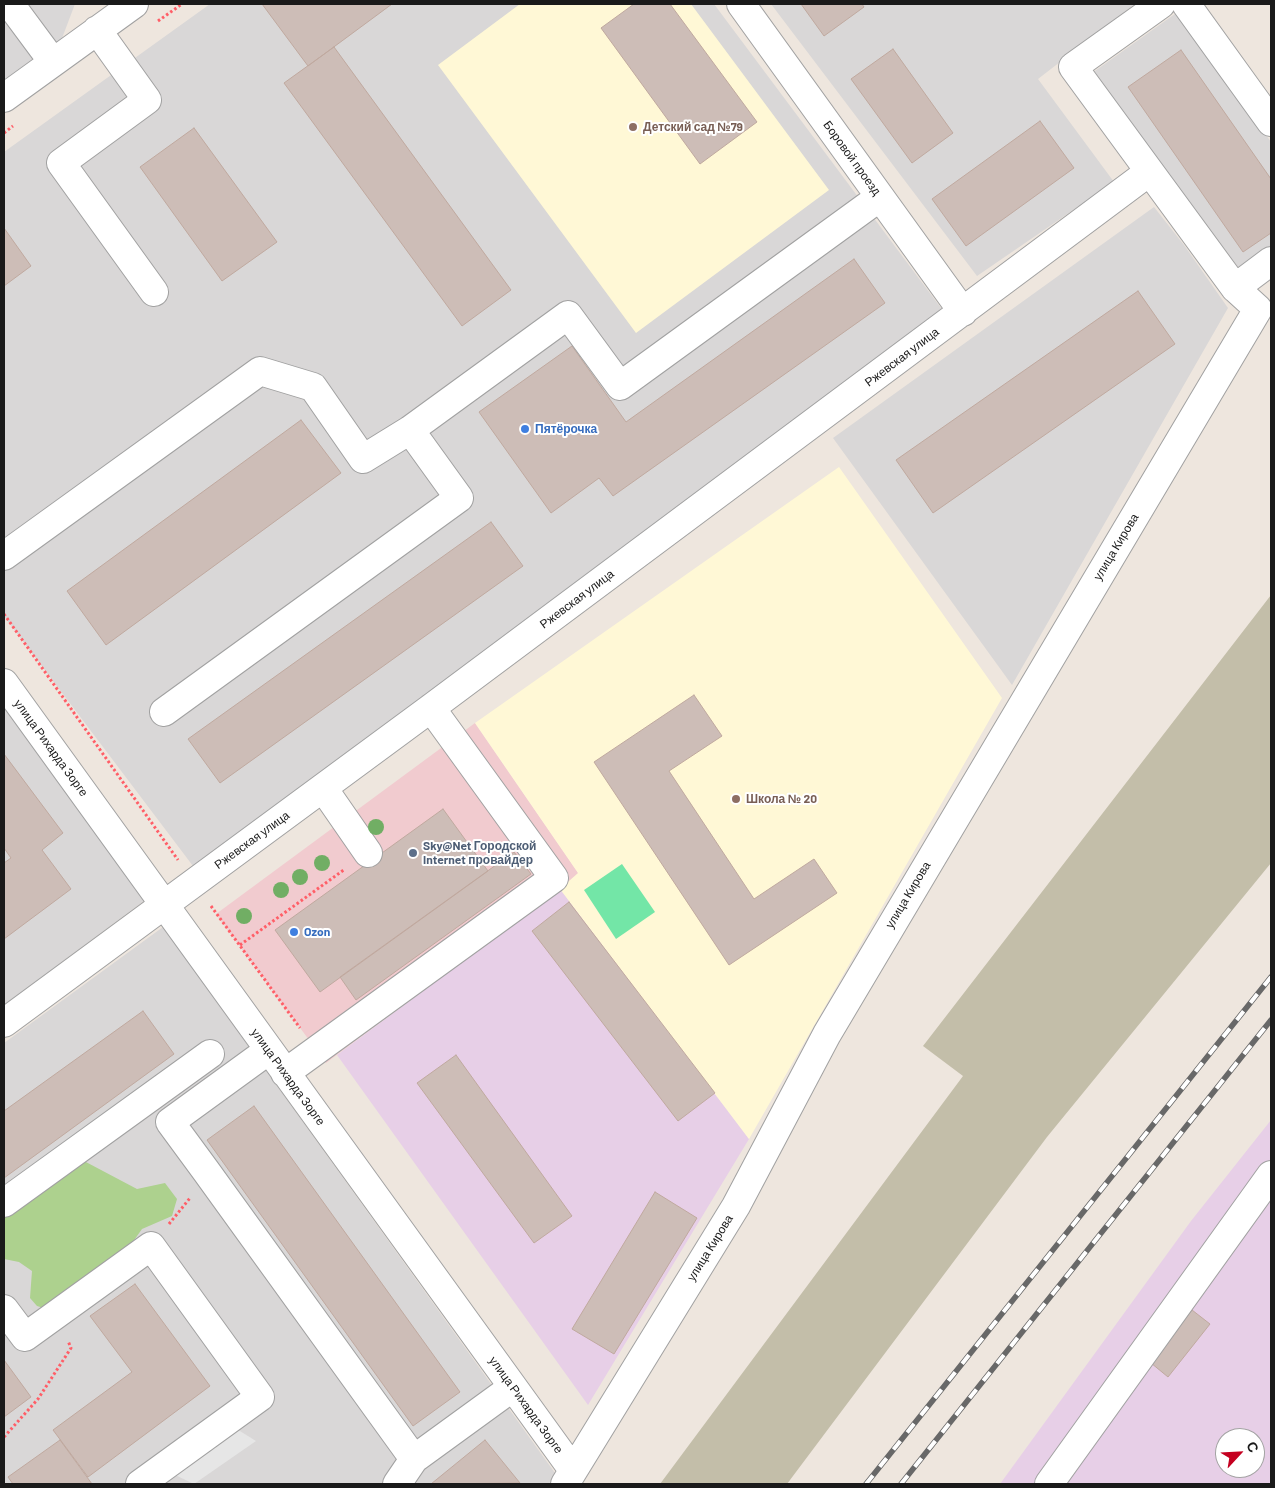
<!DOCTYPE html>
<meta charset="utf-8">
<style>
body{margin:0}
#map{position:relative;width:1275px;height:1488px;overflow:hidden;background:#eee6de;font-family:Barlow,sans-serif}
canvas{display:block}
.frame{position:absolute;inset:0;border:5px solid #1a1a1a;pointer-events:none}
.north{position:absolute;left:1215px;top:1428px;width:50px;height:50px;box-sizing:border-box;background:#fff;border:1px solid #a3a3a3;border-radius:50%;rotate:65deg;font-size:14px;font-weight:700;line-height:20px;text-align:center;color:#1a1a1a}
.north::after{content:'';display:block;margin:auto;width:18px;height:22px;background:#c50020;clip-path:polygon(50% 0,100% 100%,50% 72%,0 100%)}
</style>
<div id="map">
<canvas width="1275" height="1488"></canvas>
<div class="frame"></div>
<div class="north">С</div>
</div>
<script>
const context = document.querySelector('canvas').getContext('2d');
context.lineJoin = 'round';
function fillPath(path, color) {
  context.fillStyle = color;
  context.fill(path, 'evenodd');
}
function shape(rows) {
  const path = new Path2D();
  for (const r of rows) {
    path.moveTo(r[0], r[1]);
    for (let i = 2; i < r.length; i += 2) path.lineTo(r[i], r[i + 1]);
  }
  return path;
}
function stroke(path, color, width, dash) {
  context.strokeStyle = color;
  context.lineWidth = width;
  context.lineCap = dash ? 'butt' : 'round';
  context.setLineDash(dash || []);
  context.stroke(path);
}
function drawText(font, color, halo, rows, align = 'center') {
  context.font = font + ' Barlow,sans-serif';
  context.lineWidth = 4;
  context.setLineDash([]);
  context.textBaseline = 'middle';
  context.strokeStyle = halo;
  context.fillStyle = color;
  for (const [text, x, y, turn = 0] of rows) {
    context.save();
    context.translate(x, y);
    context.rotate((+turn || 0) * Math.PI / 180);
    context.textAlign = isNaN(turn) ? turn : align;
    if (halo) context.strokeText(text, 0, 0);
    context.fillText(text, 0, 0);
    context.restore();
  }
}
fillPath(shape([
 [4,4,75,4,53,62,4,98],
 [210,4,714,4,944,312,196,870,4,616,4,152],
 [771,4,1135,4,1038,79,1114,182,977,276],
 [1179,11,1271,142,1271,246,1240,270,1092,73],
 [1154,207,1184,245,1228,308,1012,685,833,438],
 [4,707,144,901,4,1005],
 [163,927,555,1473,549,1484,4,1484,4,1043]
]), '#d9d7d7');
fillPath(shape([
 [475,723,579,874,326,1063,216,914]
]), '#f1cbcf');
fillPath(shape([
 [560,889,749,1139,588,1405,337,1055],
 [1271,1120,1271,1484,1000,1484,1191,1221],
 [1225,1438,1255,1438,1255,1468,1225,1468]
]), '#e7cfe7');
fillPath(shape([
 [520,4,691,4,829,190,636,333,438,65],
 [839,467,1002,698,749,1139,560,889,578,873,475,723]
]), '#fff8d6');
fillPath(shape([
 [1271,595,1271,863,1047,1137,787,1484,660,1484,963,1076,923,1046]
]), '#c3bea9');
fillPath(shape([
 [84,1161,137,1189,165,1183,177,1199,172,1216,142,1229,120,1260,50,1310,37,1306,30,1298,32,1271,19,1262,4,1259,4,1216]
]), '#add18e');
fillPath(shape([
 [622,864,655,912,616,939,584,890]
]), '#73e6a7');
fillPath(shape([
 [235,1428,256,1441,194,1484,171,1473]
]), '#e6e6e6');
const building = shape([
 [262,4,392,4,308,66,262,4],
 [634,4,670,4,757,122,700,164,601,28,634,4],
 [801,4,862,4,864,7,824,36,801,4],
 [334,47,511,290,462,326,284,83,334,47],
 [893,49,953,133,912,163,851,79,893,49],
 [1181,50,1271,179,1271,233,1243,252,1128,87,1181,50],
 [1040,121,1074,168,966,246,932,199,1040,121],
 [194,128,277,242,222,281,140,167,194,128],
 [4,228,31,266,4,286,4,228],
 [854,259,885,303,613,496,599,478,551,513,479,412,572,346,626,422,854,259],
 [1138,291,1175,344,933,513,896,460,1138,291],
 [301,420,341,473,106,645,67,591,301,420],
 [491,522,523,566,220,783,188,739,491,522],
 [694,695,722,736,669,771,754,899,814,859,837,893,729,965,594,762,694,695],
 [4,754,63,833,42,850,71,889,4,939,4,863,11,858,4,848,4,754],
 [443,809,488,871,320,992,275,930,443,809],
 [514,852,531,874,356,1000,340,977,514,852],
 [569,902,715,1093,678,1121,532,931,569,902],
 [143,1011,174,1054,4,1178,4,1111,143,1011],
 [456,1055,572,1216,534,1243,417,1083,456,1055],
 [254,1106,460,1392,413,1426,207,1140,254,1106],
 [655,1192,697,1218,614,1354,572,1329,655,1192],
 [135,1284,210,1386,88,1477,53,1430,132,1372,90,1316,135,1284],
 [1192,1310,1210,1324,1168,1377,1151,1363,1192,1310],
 [4,1360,31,1397,4,1417,4,1360],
 [60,1440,92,1484,13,1484,8,1477,60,1440],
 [485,1440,520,1483,431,1484,485,1440]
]);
fillPath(building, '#cdbdb7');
stroke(building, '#c0a99f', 1);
const minor = shape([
 [10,4,53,62],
 [741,4,963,312],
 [1186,4,1271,122],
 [97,30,147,100,61,163,154,292],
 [4,98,134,4],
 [1235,288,1271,261],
 [4,556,260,371,313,387,363,459,410,430],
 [4,683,573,1470],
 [164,712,459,498,410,430,568,315,620,386,880,197],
 [323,788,368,853],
 [4,1023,431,708,1149,172],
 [269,1050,170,1122,206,1171,414,1459,513,1387],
 [285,1073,554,878,431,708],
 [4,1203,210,1054],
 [4,1309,25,1337,151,1246,260,1397,140,1484],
 [397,1484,414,1459],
 [565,1484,736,1206,827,1034,1258,309,1235,288,1073,67,1161,4],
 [1049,1484,1271,1175]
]);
stroke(minor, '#a1a1a1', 30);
stroke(shape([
 [158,21,182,4],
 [4,133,13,126],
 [4,614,178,860],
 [211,906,300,1028],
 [240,945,345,869],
 [169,1224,190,1198],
 [4,1437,38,1399,71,1348,68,1341]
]), '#ff5e67', 3, [2.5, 2.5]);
stroke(minor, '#fff', 28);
const rail = shape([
 [866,1484,1271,977],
 [901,1484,1271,1020]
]);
stroke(rail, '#686868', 5.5);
stroke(rail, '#fff', 4, [11]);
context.fillStyle = '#71ae64';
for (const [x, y] of [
 [376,827],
 [322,863],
 [300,877],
 [281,890],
 [244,916]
]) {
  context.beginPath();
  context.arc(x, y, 8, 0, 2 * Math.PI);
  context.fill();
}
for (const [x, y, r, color] of [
 [633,127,5,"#8d6e63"],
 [525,429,5,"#3f7fe0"],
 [736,799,5,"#8d6e63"],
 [413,853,5,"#5c6f8a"],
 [294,932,5,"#3f7fe0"]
]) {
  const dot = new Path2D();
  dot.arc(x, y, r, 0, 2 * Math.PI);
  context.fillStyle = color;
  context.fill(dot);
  stroke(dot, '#fff', 2);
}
drawText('bold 12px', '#785e54', '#fff', [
 ["Детский сад №79",643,127],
 ["Школа № 20",746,799]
], 'left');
drawText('12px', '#1a1a1a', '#fff', [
 ["Боровой проезд",852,158,54],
 ["Ржевская улица",902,357,-37],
 ["улица Кирова",1116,547,-59],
 ["Ржевская улица",577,599,-37],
 ["улица Рихарда Зорге",51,748,54],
 ["Ржевская улица",252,840,-36],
 ["улица Кирова",908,895,-59],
 ["улица Рихарда Зорге",288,1077,54],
 ["улица Кирова",710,1248,-58],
 ["улица Рихарда Зорге",526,1405,54]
]);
drawText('bold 12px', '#366cbe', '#fff', [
 ["Пятёрочка",535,429],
 ["Ozon",304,932]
], 'left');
drawText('bold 12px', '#4e5e75', '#fff', [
 ["Sky@Net Городской",423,846],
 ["Internet провайдер",423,860]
], 'left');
</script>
